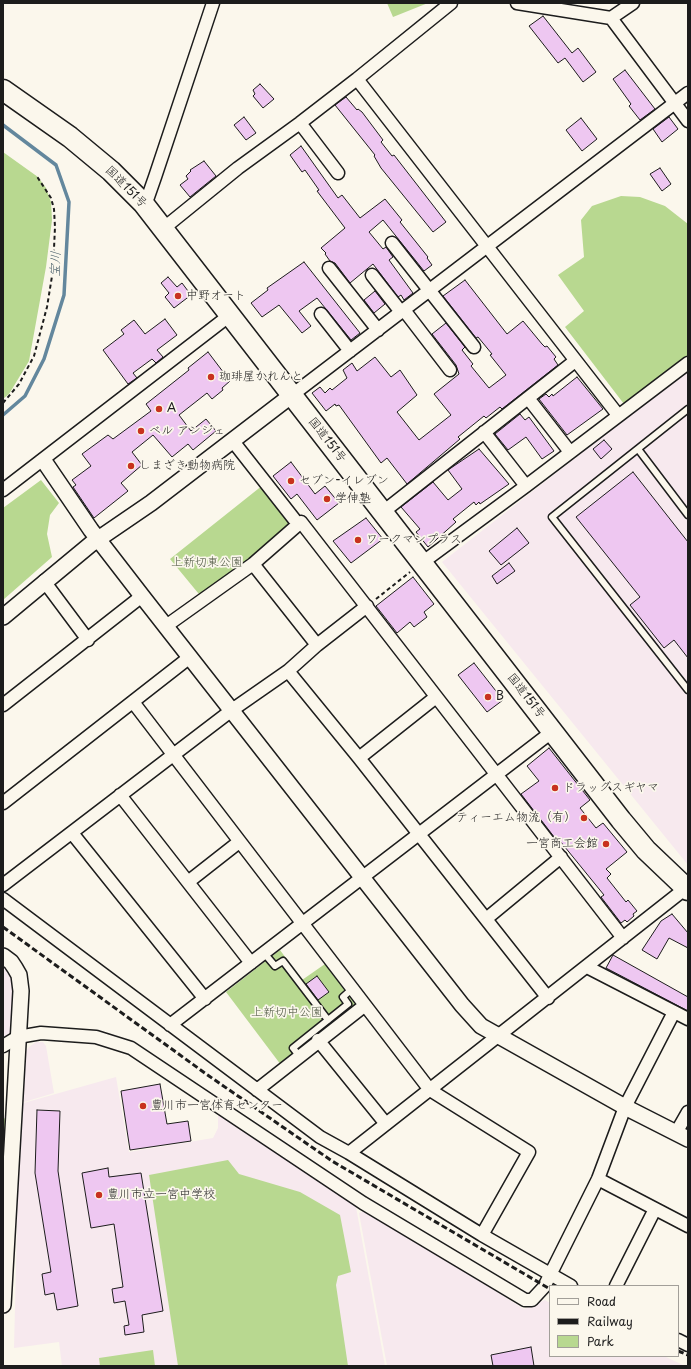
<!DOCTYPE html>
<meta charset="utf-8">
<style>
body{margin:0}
#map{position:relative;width:691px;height:1369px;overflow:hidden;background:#fbf7ec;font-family:"Playpen Sans",sans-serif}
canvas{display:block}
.frame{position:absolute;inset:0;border:4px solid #1c1c1c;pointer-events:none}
.legend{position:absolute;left:549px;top:1285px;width:130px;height:72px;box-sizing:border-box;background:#fbf7ec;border:1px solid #a29f99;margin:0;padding:5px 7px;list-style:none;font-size:12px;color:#1c1c1c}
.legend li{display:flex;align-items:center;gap:8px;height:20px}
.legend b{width:20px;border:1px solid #a29f99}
</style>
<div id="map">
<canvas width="691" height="1369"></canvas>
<div class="frame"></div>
<ul class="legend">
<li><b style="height:5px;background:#fbf7ec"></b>Road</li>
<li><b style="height:5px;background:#1c1c1c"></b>Railway</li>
<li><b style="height:11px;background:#b8d890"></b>Park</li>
</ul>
</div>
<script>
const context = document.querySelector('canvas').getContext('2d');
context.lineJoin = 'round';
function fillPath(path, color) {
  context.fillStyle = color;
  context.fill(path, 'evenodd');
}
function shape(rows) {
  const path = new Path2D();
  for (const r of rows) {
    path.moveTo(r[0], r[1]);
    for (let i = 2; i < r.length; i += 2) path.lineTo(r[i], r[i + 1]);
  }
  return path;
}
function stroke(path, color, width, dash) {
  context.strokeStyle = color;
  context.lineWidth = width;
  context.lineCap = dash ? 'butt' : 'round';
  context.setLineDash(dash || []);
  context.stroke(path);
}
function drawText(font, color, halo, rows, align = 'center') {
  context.font = font + ' "Playpen Sans","Klee One",sans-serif';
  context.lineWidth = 3.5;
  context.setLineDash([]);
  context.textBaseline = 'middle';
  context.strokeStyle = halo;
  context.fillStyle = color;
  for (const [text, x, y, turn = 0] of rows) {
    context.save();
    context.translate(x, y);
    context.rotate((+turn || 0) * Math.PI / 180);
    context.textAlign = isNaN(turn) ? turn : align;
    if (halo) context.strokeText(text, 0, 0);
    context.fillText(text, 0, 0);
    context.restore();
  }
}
fillPath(shape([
 [688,370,688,865,442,562],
 [3,965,8,969,15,986,11,1031,3,1040],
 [36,1042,43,1042,46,1046,54,1093,21,1103,23,1056,29,1047],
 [116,1077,129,1152,213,1138,218,1128,218,1107,356,1207,385,1366,62,1366,59,1342,14,1348,20,1104],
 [366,1210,524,1309,545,1300,550,1303,550,1356,664,1356,685,1366,387,1366,359,1213]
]), '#f7e9ee');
fillPath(shape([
 [387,3,428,3,393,17],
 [3,152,38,177,46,188,51,202,52,220,46,267,29,361,9,394,3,399],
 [621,196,640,197,665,206,688,224,688,356,624,404,565,327,584,311,558,275,584,257,581,220,592,206],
 [41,480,59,503,50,515,47,534,52,557,3,600,3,508],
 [263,485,293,526,203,599,170,559],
 [280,950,302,980,325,964,356,1005,281,1065,226,992],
 [8,1117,3,1188,3,1119],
 [228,1160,239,1174,300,1192,340,1215,351,1272,338,1276,336,1285,348,1366,178,1366,149,1175],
 [153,1350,155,1366,100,1366,99,1358]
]), '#b8d890');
stroke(shape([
 [3,125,56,165,69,202,64,295,44,359,25,396,3,415]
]), '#63879d', 3.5);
const building = shape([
 [543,16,572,53,578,48,596,72,583,82,565,58,558,63,529,26,543,16],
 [625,70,655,109,640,120,629,106,631,104,613,79,625,70],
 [260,84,274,99,263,108,253,96,255,94,253,90,260,84],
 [346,97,357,110,358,109,362,112,383,140,381,142,392,156,394,155,446,222,433,232,381,168,374,156,375,155,335,105,346,97],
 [244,117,256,133,246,140,234,125,244,117],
 [669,117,678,129,662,142,653,129,669,117],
 [581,118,597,139,582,151,566,130,581,118],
 [301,146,338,198,342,195,360,218,385,199,402,220,400,222,428,257,427,258,432,265,424,271,383,220,369,232,383,249,386,247,393,257,389,260,413,293,404,300,401,295,398,297,373,264,350,283,335,263,330,261,325,254,326,253,321,248,345,228,317,191,319,190,305,170,302,172,290,155,301,146],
 [204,161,216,176,190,197,180,185,188,179,186,176,191,171,190,170,204,161],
 [660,168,671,184,662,191,650,174,660,168],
 [304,262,360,333,351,340,317,298,299,311,311,326,302,333,279,305,262,317,251,303,268,290,267,288,304,262],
 [168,277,177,287,182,283,191,295,174,308,165,297,169,293,161,283,168,277],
 [465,280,507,334,523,321,542,344,545,347,547,346,556,357,554,359,558,365,502,409,500,407,486,418,484,416,458,437,460,439,407,484,387,458,381,463,339,405,336,406,335,404,326,411,312,393,320,387,325,393,330,388,332,390,347,378,343,370,352,363,357,371,375,357,391,377,400,370,417,395,397,412,419,440,451,415,434,394,459,374,456,365,432,334,446,323,465,347,462,350,473,364,471,366,489,388,506,375,490,355,492,354,478,337,476,338,443,296,465,280],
 [375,291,385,304,374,313,364,300,375,291],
 [165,319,177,335,157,350,163,357,156,363,152,359,133,373,137,378,128,384,103,350,124,334,121,330,134,320,145,334,165,319],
 [208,352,230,381,222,388,223,390,212,399,207,393,179,415,191,431,206,419,216,431,193,450,188,444,172,457,153,435,132,452,142,465,121,483,128,491,94,518,73,487,76,485,72,480,91,466,82,454,108,435,113,439,151,411,146,404,189,370,188,368,208,352],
 [577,377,603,409,567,435,539,399,546,394,549,397,552,394,553,396,577,377],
 [520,414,525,420,529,417,554,451,542,459,526,437,508,450,495,434,520,414],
 [604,440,612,449,601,459,593,449,604,440],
 [479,449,509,484,480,504,479,502,476,505,474,502,453,519,456,522,428,547,416,532,420,529,401,507,433,482,448,500,462,489,448,470,479,449],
 [291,462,315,494,325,486,339,503,317,520,297,494,291,499,273,476,291,462],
 [633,472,688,542,688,658,674,640,664,648,630,605,640,597,576,517,633,472],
 [366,518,383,539,351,563,333,541,366,518],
 [517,528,529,543,501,565,489,551,517,528],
 [509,563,515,571,497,584,492,576,509,563],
 [413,577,434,604,424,612,427,617,414,627,410,622,397,633,376,606,413,577],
 [474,663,503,700,487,712,458,675,474,663],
 [549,748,590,800,580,808,596,828,603,823,627,852,606,869,611,874,607,878,626,902,628,900,637,911,633,914,634,916,627,922,625,920,621,923,601,897,604,895,560,841,558,842,521,794,539,781,527,766,549,748],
 [672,914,688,933,688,948,669,938,657,959,642,950,661,921,672,914],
 [613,955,688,997,688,1011,606,968,613,955],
 [317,976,329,992,318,1000,306,984,317,976],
 [160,1084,167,1124,188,1121,191,1141,130,1150,121,1091,160,1084],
 [37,1110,60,1111,58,1171,78,1306,57,1310,54,1293,45,1295,42,1274,51,1272,35,1173,37,1110],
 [108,1168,109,1177,141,1173,163,1311,142,1315,144,1332,125,1335,124,1326,129,1325,125,1301,114,1303,112,1289,123,1287,114,1224,91,1228,82,1173,108,1168],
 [531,1347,534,1366,493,1366,491,1355,531,1347]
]);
fillPath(building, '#eec7f1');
stroke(building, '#1c1c1c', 1);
const service = shape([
 [688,409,552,517,688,690],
 [638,449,688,515],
 [264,953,275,966,283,961,328,1020],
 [300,1057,293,1048,348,1004,343,997,352,989]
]);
const minor = shape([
 [517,3,611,18,688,121],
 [611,18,633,3],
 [357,79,618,415],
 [300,123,338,173],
 [143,203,148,197,155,177,213,3],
 [164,228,238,168,300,123,357,79,451,3],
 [392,243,474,347],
 [329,268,378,330],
 [372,275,401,312],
 [404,310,450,370],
 [321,314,350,351],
 [292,395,688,93],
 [528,398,570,452],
 [484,432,526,486],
 [232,440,294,519],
 [3,490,230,315],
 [383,512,575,361],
 [423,562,526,486,688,363],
 [253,564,317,645],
 [44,581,88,640],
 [166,626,253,564,301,522,623,938],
 [288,671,359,758,548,998],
 [133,702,430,1090,529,1152,482,1235],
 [3,705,142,596],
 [359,758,436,697],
 [120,795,251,963],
 [3,803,190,657],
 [72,833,205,999],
 [188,882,239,842],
 [3,885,232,710,288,671,317,645,367,606],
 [3,899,320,1137,349,1153,482,1235,571,1286],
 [486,919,561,857],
 [587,967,688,1019],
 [170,1025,553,731],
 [318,1040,386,1124],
 [3,1046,18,1037,41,1033,96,1037,131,1048,363,1203,525,1300,532,1300,544,1287,598,1179,625,1107,674,1012],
 [257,1090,364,1006],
 [676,1133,688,1112],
 [349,1153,686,888],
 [598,1179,688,1226],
 [616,1286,655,1209],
 [678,1340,688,1345]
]);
const tertiary = shape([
 [44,461,91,530,142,596,462,1005,481,1026,625,1107,688,1139],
 [3,617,91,544,151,503,292,395],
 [3,956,11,962,15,968,19,975,21,991,3,1305]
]);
const trunk = shape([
 [3,90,70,137,111,171,143,203,621,820,646,850,688,890]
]);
stroke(service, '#1c1c1c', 9);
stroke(minor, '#1c1c1c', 15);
stroke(tertiary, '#1c1c1c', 18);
stroke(trunk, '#1c1c1c', 23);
stroke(shape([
 [3,403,19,384,34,356,47,307,53,270,55,227,54,209,51,198,36,175],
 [376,599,410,572]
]), '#1c1c1c', 2, [4, 3]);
stroke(service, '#fbf7ec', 6);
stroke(minor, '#fbf7ec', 12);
stroke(tertiary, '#fbf7ec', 15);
stroke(trunk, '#fbf7ec', 20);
stroke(shape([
 [3,927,209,1076,332,1161,550,1289],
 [678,1351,688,1355]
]), '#1c1c1c', 3, [6, 3]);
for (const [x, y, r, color] of [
 [178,296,4,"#c8321e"],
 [211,377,4,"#c8321e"],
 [159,409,4,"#c8321e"],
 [141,431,4,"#c8321e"],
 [131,466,4,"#c8321e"],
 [291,481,4,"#c8321e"],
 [327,499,4,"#c8321e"],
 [358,540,4,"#c8321e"],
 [488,697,4,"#c8321e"],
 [555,788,4,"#c8321e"],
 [584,818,4,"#c8321e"],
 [606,844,4,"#c8321e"],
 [143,1106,4,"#c8321e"],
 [99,1195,4,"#c8321e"]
]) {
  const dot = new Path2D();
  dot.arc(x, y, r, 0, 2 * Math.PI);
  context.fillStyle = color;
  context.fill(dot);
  stroke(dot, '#fbf7ec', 1.5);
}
drawText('12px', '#1c1c1c', '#fbf7ec', [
 ["国道151号",126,187,45],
 ["国道151号",327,440,52],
 ["国道151号",526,696,52]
]);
drawText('12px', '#1c1c1c', '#fbf7ec', [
 ["中野オート",186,296],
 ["珈琲屋かれんと",219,377],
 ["A",167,409],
 ["ベル アンジェ",149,431],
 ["しまざき動物病院",139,466],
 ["セブン-イレブン",299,481],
 ["学伸塾",335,499],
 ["ワークマンプラス",366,540],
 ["B",496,697],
 ["ドラッグスギヤマ",563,788],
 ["ティーエム物流（有）",576,818,"right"],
 ["一宮商工会館",598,844,"right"],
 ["豊川市一宮体育センター",151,1106],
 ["豊川市立一宮中学校",107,1195]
], 'left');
drawText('12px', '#4b543f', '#fbf7ec', [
 ["上新切東公園",207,563],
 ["上新切中公園",287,1013]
]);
drawText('italic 13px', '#455b67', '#fbf7ec', [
 ["宝川",56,264,-87]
]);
</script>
